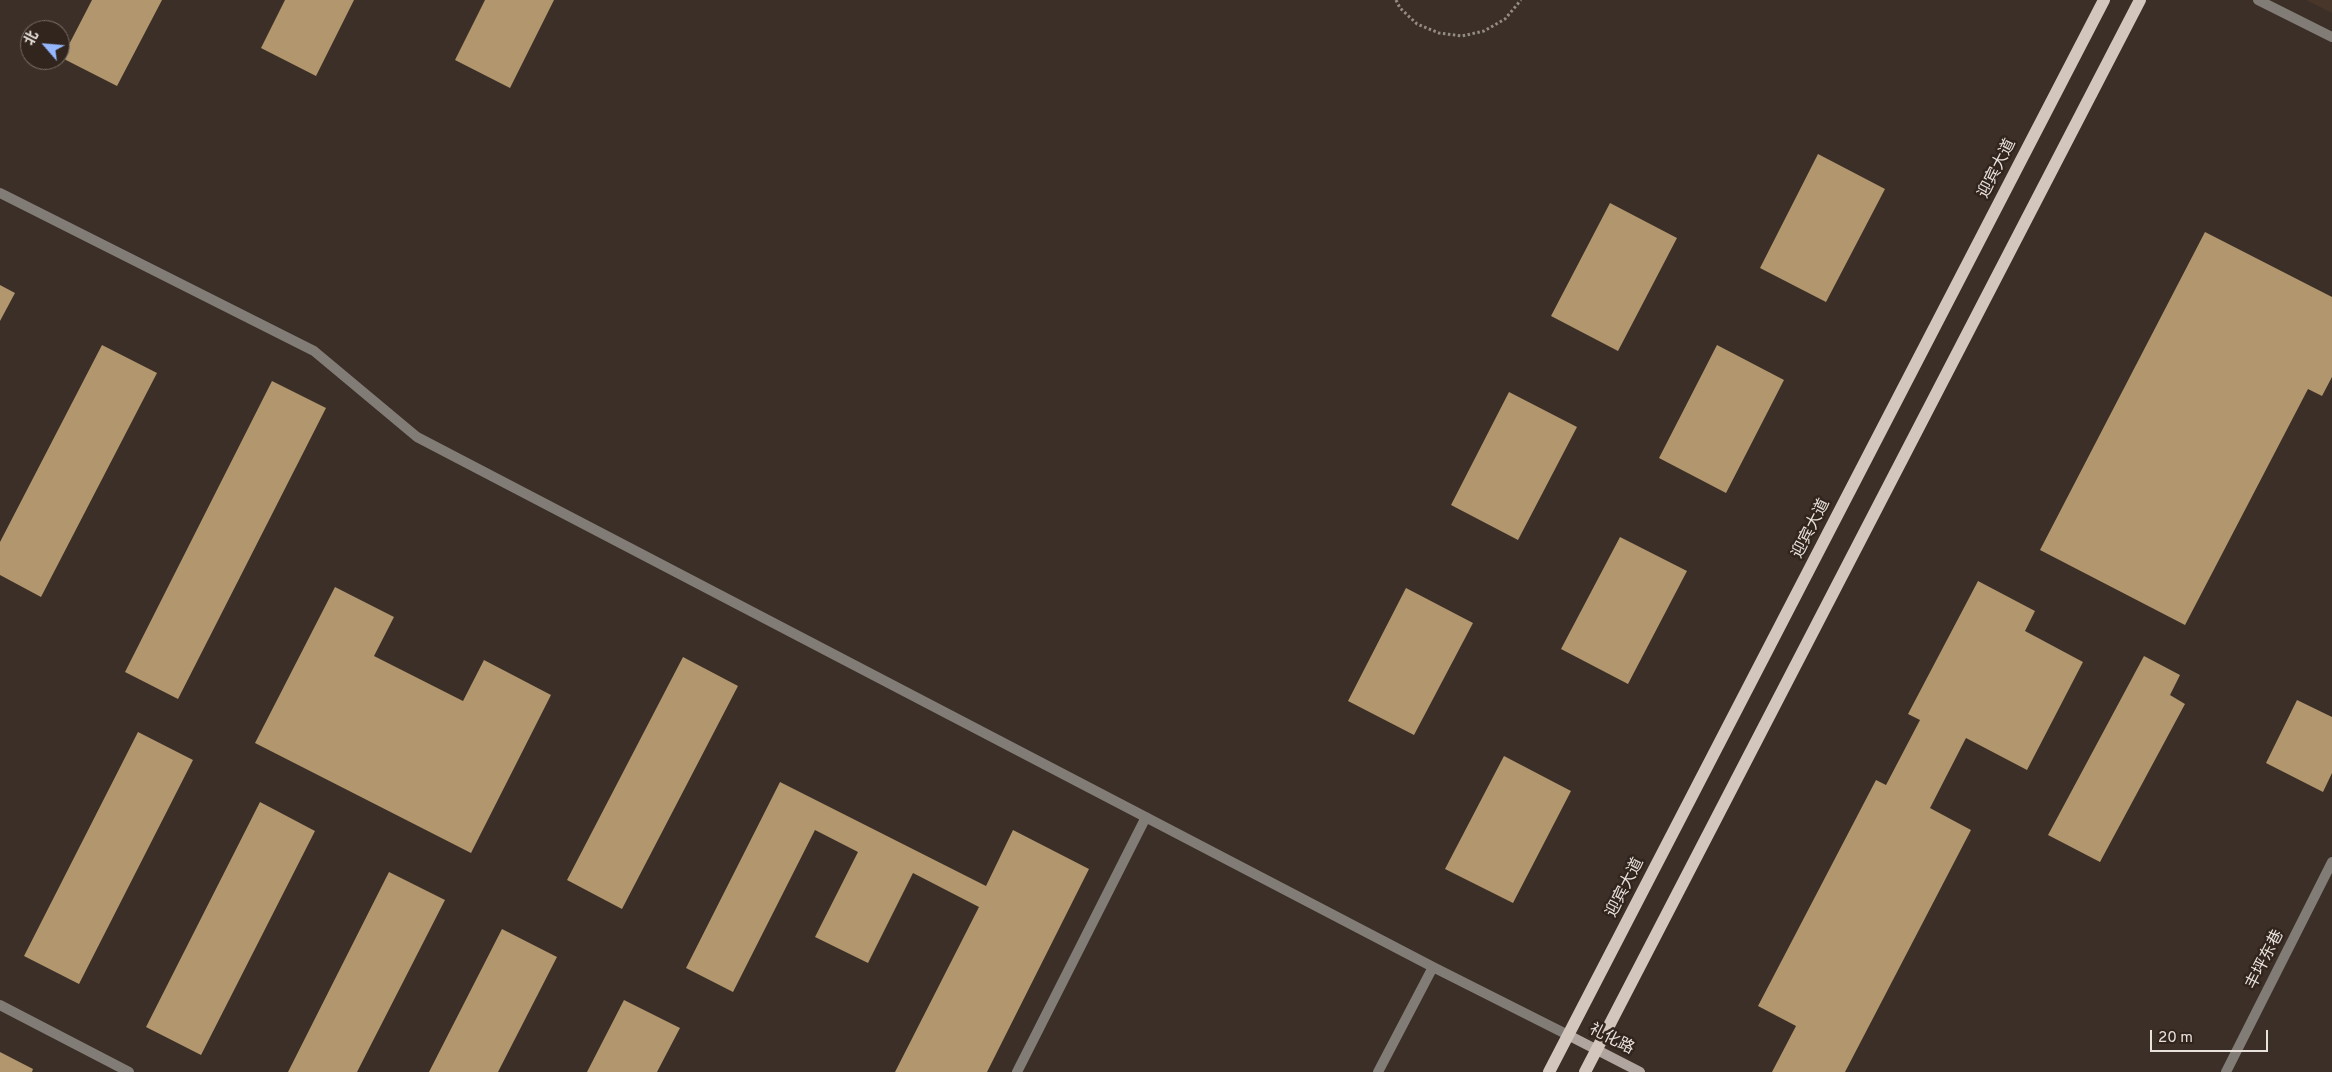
<!DOCTYPE html>
<meta charset="utf-8">
<style>
body{margin:0}
#map{position:relative;width:2332px;height:1072px;overflow:hidden;background:#3b2f27;font-family:Overpass,"Noto Sans SC",sans-serif}
canvas{display:block}
.north{position:absolute;left:20px;top:20px;width:50px;height:50px;box-sizing:border-box;background:#31251d;border:1px solid #7b7069;border-radius:50%;rotate:297deg;font-size:14px;font-weight:700;line-height:20px;text-align:center;color:#e9e1dc}
.north::after{content:'';display:block;margin:auto;width:18px;height:22px;background:#94b7fd;clip-path:polygon(50% 0,100% 100%,50% 72%,0 100%)}
.scale{position:absolute;left:2150px;top:1030px;width:118px;height:22px;box-sizing:border-box;border:2px solid #e9e1dc;border-top:0;padding-left:6px;font-size:15px;line-height:18px;white-space:nowrap;color:#e9e1dc;-webkit-text-stroke:4px #31251d;paint-order:stroke}
</style>
<div id="map">
<canvas width="2332" height="1072"></canvas>
<div class="north">北</div>
<div class="scale">20 m</div>
</div>
<script>
const context = document.querySelector('canvas').getContext('2d');
context.lineJoin = 'round';
function fillPath(path, color) {
  context.fillStyle = color;
  context.fill(path, 'evenodd');
}
function shape(rows) {
  const path = new Path2D();
  for (const r of rows) {
    path.moveTo(r[0], r[1]);
    for (let i = 2; i < r.length; i += 2) path.lineTo(r[i], r[i + 1]);
  }
  return path;
}
function stroke(path, color, width, dash) {
  context.strokeStyle = color;
  context.lineWidth = width;
  context.lineCap = dash ? 'butt' : 'round';
  context.setLineDash(dash || []);
  context.stroke(path);
}
function drawText(font, color, halo, rows, align = 'center') {
  context.font = font + ' Overpass,"Noto Sans SC",sans-serif';
  context.lineWidth = 5;
  context.setLineDash([]);
  context.textBaseline = 'middle';
  context.strokeStyle = halo;
  context.fillStyle = color;
  for (const [text, x, y, turn = 0] of rows) {
    context.save();
    context.translate(x, y);
    context.rotate((+turn || 0) * Math.PI / 180);
    context.textAlign = isNaN(turn) ? turn : align;
    if (halo) context.strokeText(text, 0, 0);
    context.fillText(text, 0, 0);
    context.restore();
  }
}
fillPath(shape([
 [2306,0,2332,0,2332,13]
]), '#48362b');
fillPath(shape([
 [92,0,162,0,117,86,62,58],
 [285,0,354,0,316,76,261,48],
 [485,0,554,0,510,88,455,60],
 [1818,154,1885,189,1826,302,1760,268],
 [1610,203,1677,238,1618,351,1551,316],
 [2205,232,2332,297,2332,377,2322,396,2308,389,2185,625,2040,550],
 [0,285,15,293,0,321],
 [102,345,157,373,41,597,0,575,0,542],
 [1717,345,1784,380,1726,493,1659,458],
 [272,381,326,408,178,699,125,672],
 [1509,392,1577,427,1518,540,1451,505],
 [1620,537,1687,571,1628,684,1561,649],
 [1978,581,2035,611,2025,631,2083,662,2027,770,1966,738,1930,808,1971,830,1845,1072,1772,1072,1796,1026,1758,1006,1876,780,1886,785,1920,720,1908,714],
 [335,587,394,617,374,656,463,701,484,660,551,695,471,853,255,743],
 [1406,588,1473,623,1414,735,1348,701],
 [2144,656,2180,675,2170,695,2185,704,2100,862,2048,835],
 [683,657,738,686,622,909,567,880],
 [2297,700,2332,717,2332,773,2323,792,2266,763],
 [138,732,193,760,79,984,24,956],
 [1504,756,1571,791,1513,903,1445,869],
 [780,782,986,886,1013,830,1089,869,987,1072,895,1072,979,907,913,873,868,963,815,937,858,852,815,830,733,992,686,968],
 [260,802,315,831,201,1055,146,1027],
 [389,872,445,900,357,1072,288,1072],
 [502,929,557,957,498,1072,429,1072],
 [624,1000,680,1028,657,1072,587,1072],
 [0,1052,33,1069,32,1072,0,1072]
]), '#b1966e');
stroke(shape([
 [1396,0,1400,8,1417,24,1439,33,1462,36,1484,31,1505,19,1521,0]
]), '#948b84', 3, [2.5, 2.5]);
stroke(shape([
 [2258,0,2332,37],
 [0,193,314,351,417,437,1433,967],
 [0,1005,129,1072],
 [1017,1072,1146,817],
 [1378,1072,1433,967,1568,1035],
 [2226,1072,2332,862]
]), '#827c77', 10);
stroke(shape([
 [1568,1035,1640,1072]
]), '#b0a69f', 10);
stroke(shape([
 [1549,1072,2104,0],
 [1585,1072,2140,0]
]), '#d3c7bd', 12);
drawText('16px', '#e9e1dc', '#31251d', [
 ["迎宾大道",1998,169,-63],
 ["迎宾大道",1812,529,-63],
 ["迎宾大道",1626,888,-63],
 ["丰坪东巷",2266,960,-63],
 ["礼化路",1611,1040,27]
]);
</script>
